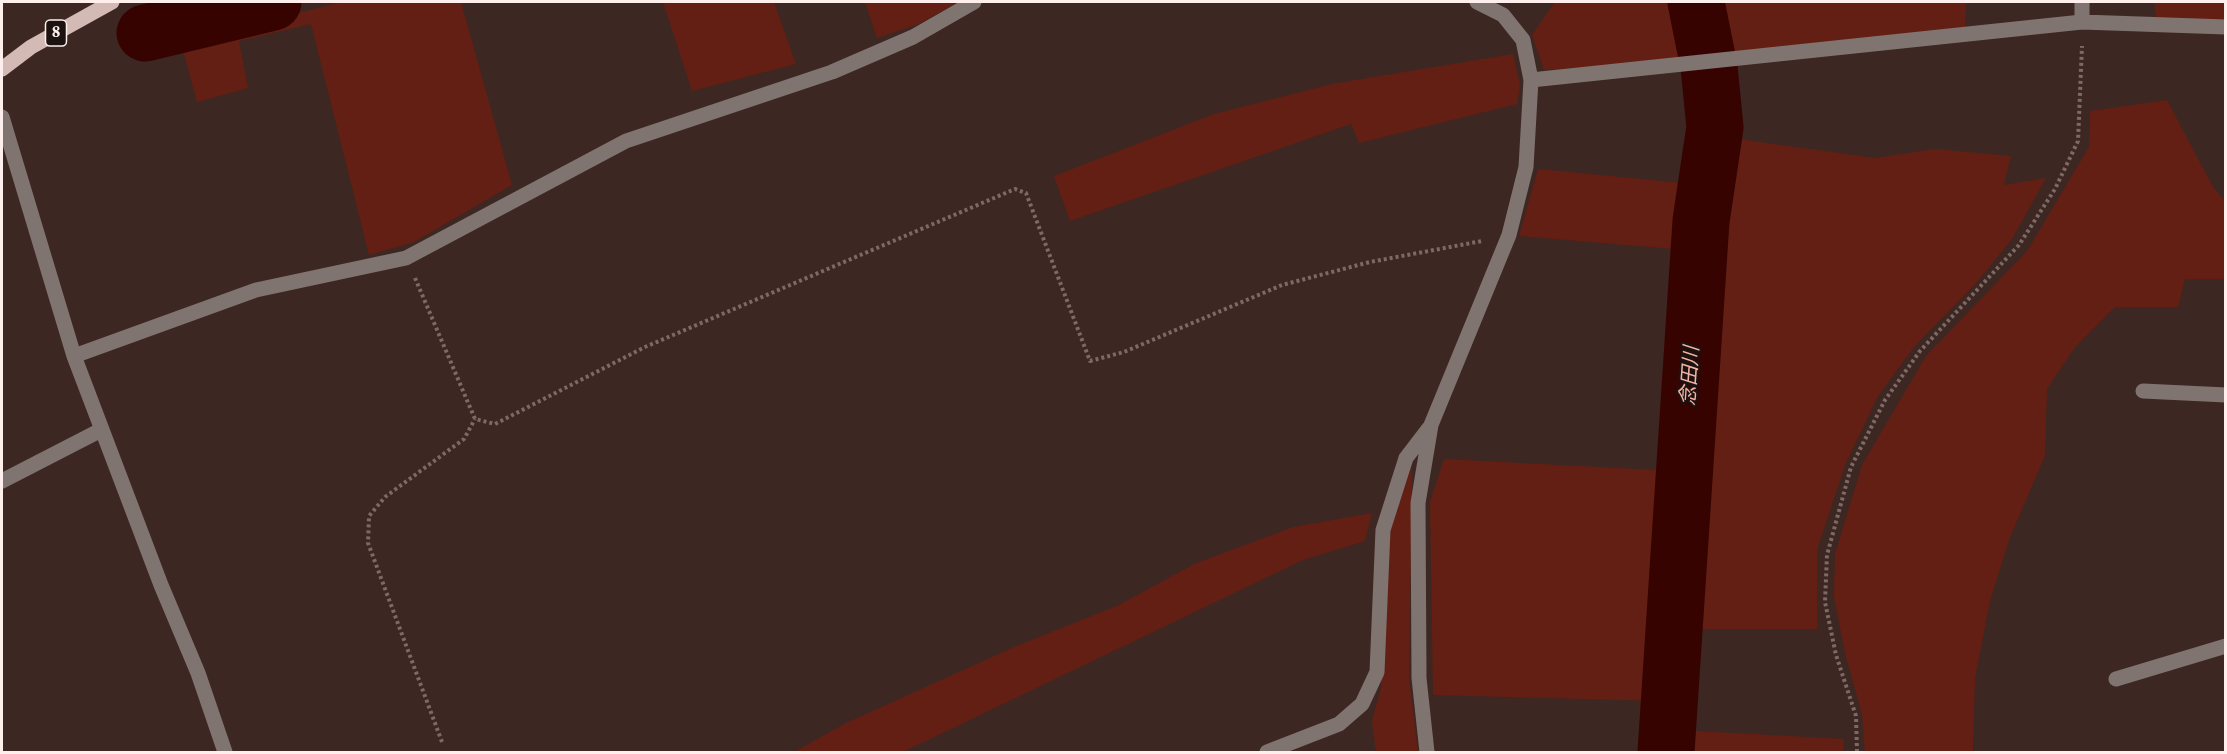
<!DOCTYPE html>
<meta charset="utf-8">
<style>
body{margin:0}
#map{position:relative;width:2227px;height:754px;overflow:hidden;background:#3d2722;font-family:"Source Serif 4",serif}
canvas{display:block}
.frame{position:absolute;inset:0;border:3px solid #feefec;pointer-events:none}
</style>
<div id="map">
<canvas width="2227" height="754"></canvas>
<div class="frame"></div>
</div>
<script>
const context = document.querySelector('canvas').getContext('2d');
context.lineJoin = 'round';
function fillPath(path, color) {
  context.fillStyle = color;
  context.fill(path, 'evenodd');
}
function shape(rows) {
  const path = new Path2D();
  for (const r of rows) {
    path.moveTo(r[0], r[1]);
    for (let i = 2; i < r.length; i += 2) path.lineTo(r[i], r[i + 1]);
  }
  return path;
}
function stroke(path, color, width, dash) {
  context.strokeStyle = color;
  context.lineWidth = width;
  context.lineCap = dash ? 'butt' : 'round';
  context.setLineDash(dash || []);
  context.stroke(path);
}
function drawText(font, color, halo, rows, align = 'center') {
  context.font = font + ' "Source Serif 4","Noto Sans JP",serif';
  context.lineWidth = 4.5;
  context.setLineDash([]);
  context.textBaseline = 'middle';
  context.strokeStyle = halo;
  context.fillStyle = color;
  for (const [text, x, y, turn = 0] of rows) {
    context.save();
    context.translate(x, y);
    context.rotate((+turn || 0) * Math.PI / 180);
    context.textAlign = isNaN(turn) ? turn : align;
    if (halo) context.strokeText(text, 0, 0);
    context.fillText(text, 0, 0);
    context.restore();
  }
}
fillPath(shape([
 [170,2,248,2,116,34,123,26],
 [341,2,461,2,512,185,414,242,369,255,311,24,239,41,248,88,197,102,181,43],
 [663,2,774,2,796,64,692,91],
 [865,2,958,2,919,24,877,38],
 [1555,2,1687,2,1699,59,1544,70,1532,35],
 [1704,2,1966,2,1965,28,1716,56],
 [2154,2,2225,2,2225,20,2157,24],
 [1513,54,1520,85,1517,104,1359,143,1351,124,1070,221,1054,176,1214,114,1332,84],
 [2167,100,2213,187,2225,201,2225,279,2185,279,2178,307,2115,307,2075,347,2047,389,2045,456,2010,537,1990,601,1975,678,1973,752,1865,752,1862,714,1845,653,1834,597,1835,554,1862,465,1926,356,2027,251,2089,147,2090,111],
 [1724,137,1875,158,1935,149,2011,156,2004,185,2046,178,2012,239,1978,281,1914,347,1878,396,1845,465,1817,550,1817,629,1686,629,1710,223],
 [1538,169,1693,184,1686,250,1519,236],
 [1444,459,1676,471,1659,701,1433,695,1430,502],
 [1412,466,1409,678,1418,752,1376,752,1372,721,1381,688,1390,528],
 [1372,513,1365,541,1303,560,903,752,794,752,846,723,1014,647,1119,605,1194,564,1293,527],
 [1679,730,1844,739,1843,752,1678,752]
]), '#631f13');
stroke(shape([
 [145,33,273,2],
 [1666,752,1701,221,1715,127,1709,67,1696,2]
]), '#370300', 57);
stroke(shape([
 [415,278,475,419,495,424,645,347,1015,189,1026,193,1090,361,1124,352,1282,285,1370,262,1482,241],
 [442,742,368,543,369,516,385,497,464,439,475,419],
 [1857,752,1856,716,1836,655,1825,602,1827,555,1851,467,1885,400,1920,351,2019,245,2055,189,2078,141,2082,46]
]), '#7d6965', 4, [3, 3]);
stroke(shape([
 [2082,22,2082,2],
 [1531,80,2082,22,2226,27],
 [2,117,74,356,161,585,198,673,225,752],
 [74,356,256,290,406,258,626,141,832,72,913,37,974,2],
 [2143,391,2226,395],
 [2,481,101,430],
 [2116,679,2226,646],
 [1267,752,1339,724,1362,704,1377,672,1383,530,1406,458,1429,428],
 [1427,752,1419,678,1418,503,1431,425,1509,235,1526,167,1531,80,1523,40,1503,15,1477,2]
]), '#807471', 15);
stroke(shape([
 [2,69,31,47,112,2]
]), '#d3bab5', 15);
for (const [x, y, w] of [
 [56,33,21]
]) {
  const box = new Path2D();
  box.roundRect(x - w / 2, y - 13, w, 26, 4.5);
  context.fillStyle = '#1c1310';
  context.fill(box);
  stroke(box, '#feefec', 1.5);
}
drawText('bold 16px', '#feefec', null, [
 ["8",56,33]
]);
drawText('italic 20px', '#f5b3a5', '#1c1310', [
 ["念田川",1691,376,-86]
]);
</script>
